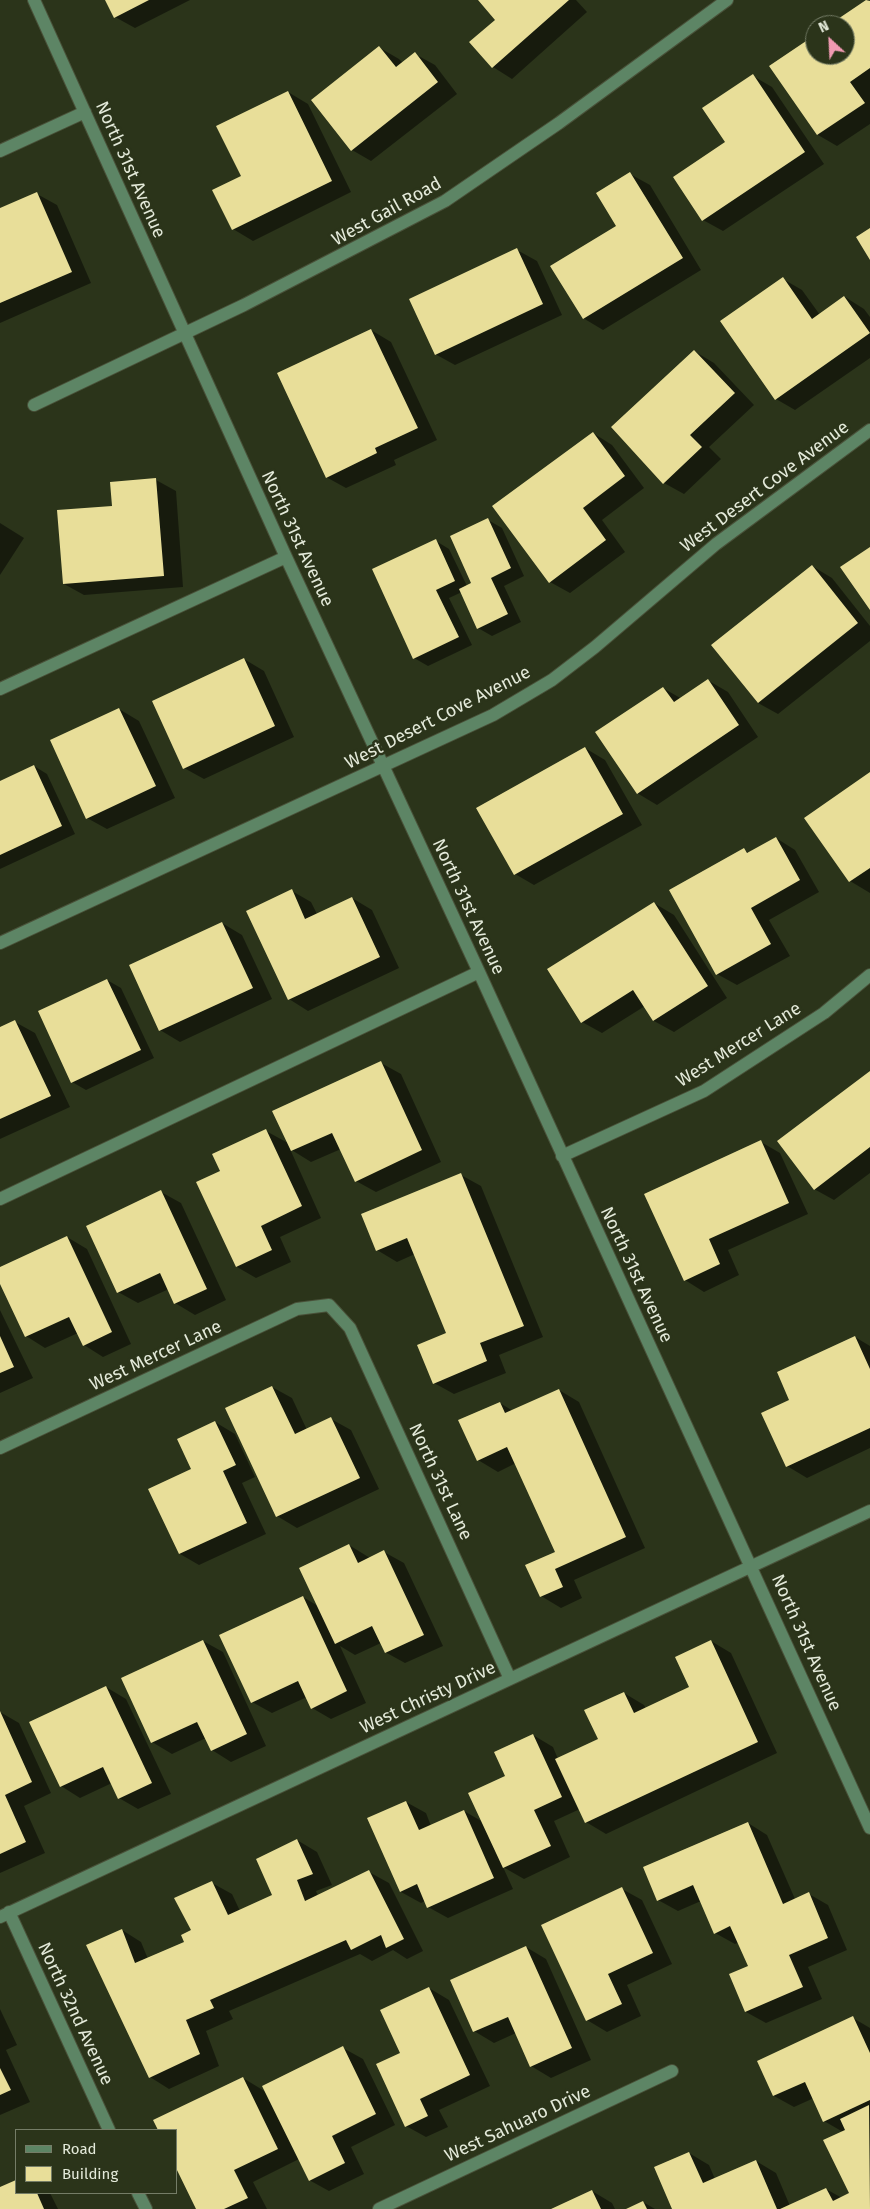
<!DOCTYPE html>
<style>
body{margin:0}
#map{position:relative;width:870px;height:2209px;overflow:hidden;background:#2b341a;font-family:"Fira Sans",sans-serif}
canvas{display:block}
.legend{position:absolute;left:15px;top:2129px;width:162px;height:65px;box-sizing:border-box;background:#2b341a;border:1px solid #757d67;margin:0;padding:6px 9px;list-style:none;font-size:15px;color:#e4eada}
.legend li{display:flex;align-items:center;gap:10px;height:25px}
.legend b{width:25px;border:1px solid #757d67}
.north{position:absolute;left:805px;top:15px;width:50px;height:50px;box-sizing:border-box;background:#2b341a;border:1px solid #757d67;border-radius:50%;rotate:335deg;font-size:14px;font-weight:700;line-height:20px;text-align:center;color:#e4eada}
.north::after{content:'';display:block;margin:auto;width:18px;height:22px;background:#f19ab2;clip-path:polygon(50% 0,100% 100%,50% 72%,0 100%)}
</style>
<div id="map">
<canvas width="870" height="2209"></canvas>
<ul class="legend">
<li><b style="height:6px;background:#5d8565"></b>Road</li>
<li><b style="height:14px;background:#e8de99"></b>Building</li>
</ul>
<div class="north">N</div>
</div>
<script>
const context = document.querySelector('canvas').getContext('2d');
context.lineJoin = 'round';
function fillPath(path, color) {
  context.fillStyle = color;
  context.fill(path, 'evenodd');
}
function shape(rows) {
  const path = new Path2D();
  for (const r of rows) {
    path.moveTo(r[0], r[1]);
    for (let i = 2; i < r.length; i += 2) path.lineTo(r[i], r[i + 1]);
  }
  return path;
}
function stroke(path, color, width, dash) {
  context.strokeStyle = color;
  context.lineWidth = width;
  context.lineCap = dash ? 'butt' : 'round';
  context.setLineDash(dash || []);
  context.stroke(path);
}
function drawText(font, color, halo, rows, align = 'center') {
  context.font = font + ' "Fira Sans",sans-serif';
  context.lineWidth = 5;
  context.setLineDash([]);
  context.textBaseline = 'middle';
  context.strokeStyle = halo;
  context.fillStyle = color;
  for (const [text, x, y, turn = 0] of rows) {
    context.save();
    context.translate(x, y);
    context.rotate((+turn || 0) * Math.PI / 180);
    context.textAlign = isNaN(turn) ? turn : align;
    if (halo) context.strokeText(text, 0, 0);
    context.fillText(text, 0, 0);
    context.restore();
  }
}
fillPath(shape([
 [106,0,190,0,135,28,115,17],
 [479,0,576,0,587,12,512,79,493,67,471,42,497,20],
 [868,0,870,1,870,124,837,146,818,135,771,66,815,36,815,55,845,55,845,25,831,25],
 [380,48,399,59,403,63,415,54,435,65,457,94,371,161,352,150],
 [753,76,772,87,824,164,723,231,703,220,726,142],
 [288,92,308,104,351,192,253,241,233,229,242,177],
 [630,174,650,185,701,270,603,330,583,318,618,227],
 [37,194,57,205,91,283,0,323,0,208],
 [517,250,537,261,562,315,455,365,435,354],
 [783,279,802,290,820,315,845,297,864,309,870,317,870,358,795,410,776,399],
 [371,330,391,342,437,440,394,460,396,465,346,488,326,477],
 [694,351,714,363,754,405,709,447,721,459,684,494,664,483],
 [593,433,612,445,644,488,602,520,625,552,570,593,550,582],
 [156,480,176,491,183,587,84,595,64,584,114,507],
 [488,520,502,528,524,576,504,586,521,622,492,636,478,628,462,592,449,598,472,645,428,666,414,658,436,541,449,549,467,586,473,583],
 [0,523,24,538,0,575],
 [812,566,832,578,870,626,870,641,778,714,758,703],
 [244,659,264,671,294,737,204,779,184,768],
 [709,681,728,692,758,737,657,805,637,793,663,688,682,699],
 [119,709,139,721,175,798,107,829,87,818],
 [585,748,605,760,642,825,534,885,515,874],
 [34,766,47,774,75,834,0,869,0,782],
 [870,774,870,893,850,881],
 [776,838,795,850,819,892,769,920,790,956,737,985,717,974,744,850,749,853],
 [292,891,311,902,317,914,352,898,372,910,399,968,308,1011,289,999],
 [654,903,674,915,727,998,674,1032,654,1021,645,1006,602,1033,582,1022],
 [222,923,242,935,272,999,180,1042,160,1030],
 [107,980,121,988,154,1058,86,1090,72,1082],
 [15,1022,35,1033,70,1107,0,1139,0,1029],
 [381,1063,401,1074,441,1162,376,1192,356,1181,341,1149,311,1162,290,1149,321,1218,280,1237,291,1262,256,1278,237,1267,222,1171,266,1131,288,1143],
 [870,1072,870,1173,834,1200,814,1189],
 [761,1142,780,1153,808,1214,728,1250,739,1275,704,1292,685,1280],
 [461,1175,481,1186,543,1337,499,1355,506,1373,454,1394,434,1383,447,1334,415,1254,397,1262,377,1250],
 [161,1192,181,1203,226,1300,195,1315,175,1303,169,1289,138,1303,118,1292],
 [67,1237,87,1249,131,1344,103,1357,84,1345,78,1333,45,1348,26,1336,0,1281,0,1268],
 [0,1310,33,1378,0,1393],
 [855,1337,870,1346,870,1448,807,1478,787,1466,791,1400],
 [272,1387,292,1398,307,1430,331,1419,351,1430,379,1489,297,1528,277,1516],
 [559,1390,579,1402,645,1548,574,1580,582,1598,561,1608,541,1596,527,1566,557,1553,516,1463,498,1472,478,1460,500,1403,513,1411],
 [215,1422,235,1434,255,1477,242,1483,266,1534,199,1565,180,1554,193,1470],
 [349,1545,370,1558,384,1552,404,1563,443,1646,405,1663,385,1652,381,1643,355,1655,340,1646,366,1703,331,1719,312,1708,307,1697,272,1713,252,1702,303,1597,318,1606],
 [203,1641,223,1652,266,1746,231,1762,212,1750,206,1738,172,1754,152,1742],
 [711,1641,731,1653,777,1753,606,1834,586,1822,580,1809,554,1821,570,1857,524,1879,503,1867,513,1889,448,1918,428,1907,425,1901,421,1903,401,1892,406,1802,426,1813,431,1826,464,1811,483,1822,506,1776,533,1735,553,1747,558,1759,599,1739,624,1693,644,1705,646,1709,690,1688],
 [106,1687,126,1699,171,1794,138,1809,119,1798,112,1783,80,1798,61,1786],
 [0,1712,19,1723,51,1793,24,1806,45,1853,0,1873],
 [748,1823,767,1835,795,1899,809,1894,828,1905,847,1950,808,1967,822,1999,766,2023,746,2012,749,1966,739,1942,735,1944,715,1933,701,1901,678,1911,658,1900],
 [297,1840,317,1852,332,1885,316,1891,318,1896,369,1872,389,1883,423,1951,407,1959,393,1950,372,1961,360,1954,229,2011,233,2019,206,2031,219,2066,169,2089,150,2077,122,1930,141,1942,148,1959,185,1942,192,1931,212,1883,232,1894,240,1911,274,1895],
 [622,1889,642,1900,672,1964,627,1985,641,2016,607,2032,587,2020],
 [526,1947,546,1959,591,2060,551,2078,531,2066,516,2033,494,2043,474,2031],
 [429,1988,449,2000,490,2086,439,2110,448,2127,426,2137,406,2126,402,2053],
 [0,2009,17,2045,6,2050,30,2102,0,2115],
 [853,2018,870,2028,870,2209,673,2209,689,2153,709,2165,715,2179,756,2161,776,2173,790,2206,826,2189,842,2198,850,2194,843,2132,824,2121,814,2098,794,2107,774,2096,758,2062],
 [343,2048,363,2059,395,2125,351,2147,364,2174,329,2191,309,2180,299,2159,253,2182,267,2209,197,2209,176,2130,159,2130,155,2121,243,2078,266,2092],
 [16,2181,16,2193,50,2193,58,2209,0,2209,0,2189],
 [592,2191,612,2203,615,2209,554,2209],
 [643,2202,655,2209,629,2209]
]), '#0007');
fillPath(shape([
 [105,0,149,0,114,18],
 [478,0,569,0,492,68,469,42,495,20],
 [866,0,870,1,870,68,850,82,865,103,817,135,769,66,815,35,815,55,845,55,845,25,829,25],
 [379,46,396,67,415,52,438,82,351,151,311,100],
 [753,74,805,152,702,221,673,177,725,142,702,108],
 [288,91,332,181,232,230,212,190,241,176,216,126],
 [630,172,683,258,583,319,550,266,616,226,596,193],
 [37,192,72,272,0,303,0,208],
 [870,228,870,260,856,237],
 [517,248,543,304,435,355,409,299],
 [783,277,812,319,844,296,870,333,775,400,720,321],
 [371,329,418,428,375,448,377,453,326,478,277,373],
 [694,350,735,393,690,435,702,447,663,484,611,427],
 [593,432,625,476,583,508,606,540,549,583,492,506],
 [156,478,164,576,63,584,57,510,112,506,110,482],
 [488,518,511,568,491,578,508,614,477,629,459,589,471,583,450,536],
 [436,539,455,581,436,590,459,637,413,659,372,569],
 [870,547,870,610,840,567],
 [812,565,858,623,758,703,711,645],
 [244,658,275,726,183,769,152,701],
 [708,679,739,725,637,794,595,732,663,687,674,702],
 [119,708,156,786,86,819,50,740],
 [585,747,623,814,514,875,476,808],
 [34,765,62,826,0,855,0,781],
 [870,772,870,868,849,882,804,818],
 [776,837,800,880,751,908,771,944,716,975,669,890,744,848,747,853],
 [292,889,305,919,352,897,380,957,288,1000,246,911],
 [654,902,708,986,653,1021,633,990,581,1023,547,969],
 [222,922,253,988,159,1031,129,965],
 [107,979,141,1050,71,1083,38,1011],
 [15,1020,51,1096,0,1119,0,1027],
 [381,1061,422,1150,355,1182,332,1133,291,1151,272,1111],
 [870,1071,870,1147,814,1190,777,1141],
 [266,1129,302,1206,261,1226,272,1250,236,1267,196,1182,220,1171,212,1154],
 [761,1140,789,1203,709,1239,720,1264,684,1281,644,1194],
 [461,1173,524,1326,480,1343,487,1361,433,1384,417,1345,446,1333,407,1238,376,1251,361,1214],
 [161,1190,207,1289,174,1304,160,1273,117,1293,86,1226],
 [67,1236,112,1332,83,1346,69,1317,25,1337,0,1284,0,1267],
 [0,1336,14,1367,0,1373],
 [855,1336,870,1369,870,1428,786,1467,761,1413,789,1400,777,1372],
 [272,1386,295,1434,331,1417,360,1478,276,1517,225,1408],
 [559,1389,626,1537,555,1569,563,1587,540,1597,525,1565,555,1552,507,1447,477,1461,458,1420,500,1402,505,1413],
 [215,1421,236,1465,223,1471,247,1523,179,1554,148,1489,191,1469,177,1439],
 [349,1544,358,1563,384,1550,424,1635,385,1653,372,1626,335,1644,299,1568],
 [303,1596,347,1691,311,1709,298,1681,251,1703,219,1635],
 [203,1640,247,1734,211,1751,197,1722,151,1743,121,1678],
 [711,1640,758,1742,585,1823,555,1759,598,1739,584,1710,624,1692,634,1713,689,1687,675,1657],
 [106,1686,152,1783,118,1799,103,1767,60,1787,29,1722],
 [0,1711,32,1782,5,1795,26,1842,0,1854],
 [533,1734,562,1797,534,1810,551,1846,503,1868,468,1793,505,1776,494,1752],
 [406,1801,419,1830,464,1810,494,1878,427,1908,417,1884,400,1892,367,1818],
 [748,1822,783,1904,809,1892,828,1938,789,1955,803,1987,745,2012,729,1974,748,1966,730,1926,714,1934,693,1885,657,1901,643,1867],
 [297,1839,313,1874,297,1880,305,1901,369,1870,404,1939,386,1948,381,1935,351,1950,346,1940,210,2000,214,2008,186,2020,200,2054,149,2078,86,1945,122,1929,135,1963,184,1942,181,1935,191,1930,174,1898,212,1881,228,1915,272,1895,256,1859],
 [622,1887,653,1953,608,1974,622,2004,586,2021,541,1925],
 [526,1946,572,2048,530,2067,508,2017,473,2032,450,1980],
 [429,1987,470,2075,420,2099,428,2116,405,2127,376,2064,400,2053,380,2010],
 [853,2016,870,2053,870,2100,823,2122,805,2082,773,2096,757,2061],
 [343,2046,376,2114,332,2136,345,2163,309,2181,262,2086],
 [0,2068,11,2090,0,2095],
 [243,2077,278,2149,234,2170,248,2198,224,2209,196,2209,176,2168,176,2130,158,2130,153,2120],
 [869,2105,870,2209,780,2209,826,2188,833,2201,849,2193,823,2140,845,2130,840,2119],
 [689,2152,703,2183,756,2160,777,2209,672,2209,654,2167],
 [16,2180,16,2193,37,2193,44,2209,0,2209,0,2187],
 [592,2190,601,2209,551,2209],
 [643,2201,647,2209,626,2209]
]), '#e8de99');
const minor = shape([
 [34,0,286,557,479,972,870,1828],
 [0,151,85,112],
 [34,405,244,305,445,201,559,123,727,0],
 [0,689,286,557],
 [0,943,493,715,552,680,595,647,716,544,870,430],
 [562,1156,704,1091,824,1013,870,975],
 [0,1199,479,972],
 [0,1448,297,1309,329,1305,350,1328,510,1679],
 [9,1912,109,2130],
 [0,1917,870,1511],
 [138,2193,146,2209],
 [379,2209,672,2071]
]);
stroke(minor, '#495139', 14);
stroke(minor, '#5d8565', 12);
drawText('18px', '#e4eada', '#2b341a', [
 ["North 31st Avenue",130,170,66],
 ["West Gail Road",387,212,-29],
 ["West Desert Cove Avenue",765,487,-37],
 ["North 31st Avenue",297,539,65],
 ["West Desert Cove Avenue",438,718,-27],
 ["North 31st Avenue",468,907,65],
 ["West Mercer Lane",739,1045,-32],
 ["North 31st Avenue",636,1275,65],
 ["West Mercer Lane",156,1356,-25],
 ["North 31st Lane",440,1482,65],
 ["North 31st Avenue",806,1643,66],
 ["West Christy Drive",428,1698,-25],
 ["North 32nd Avenue",75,2014,65],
 ["West Sahuaro Drive",518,2124,-25]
]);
</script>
